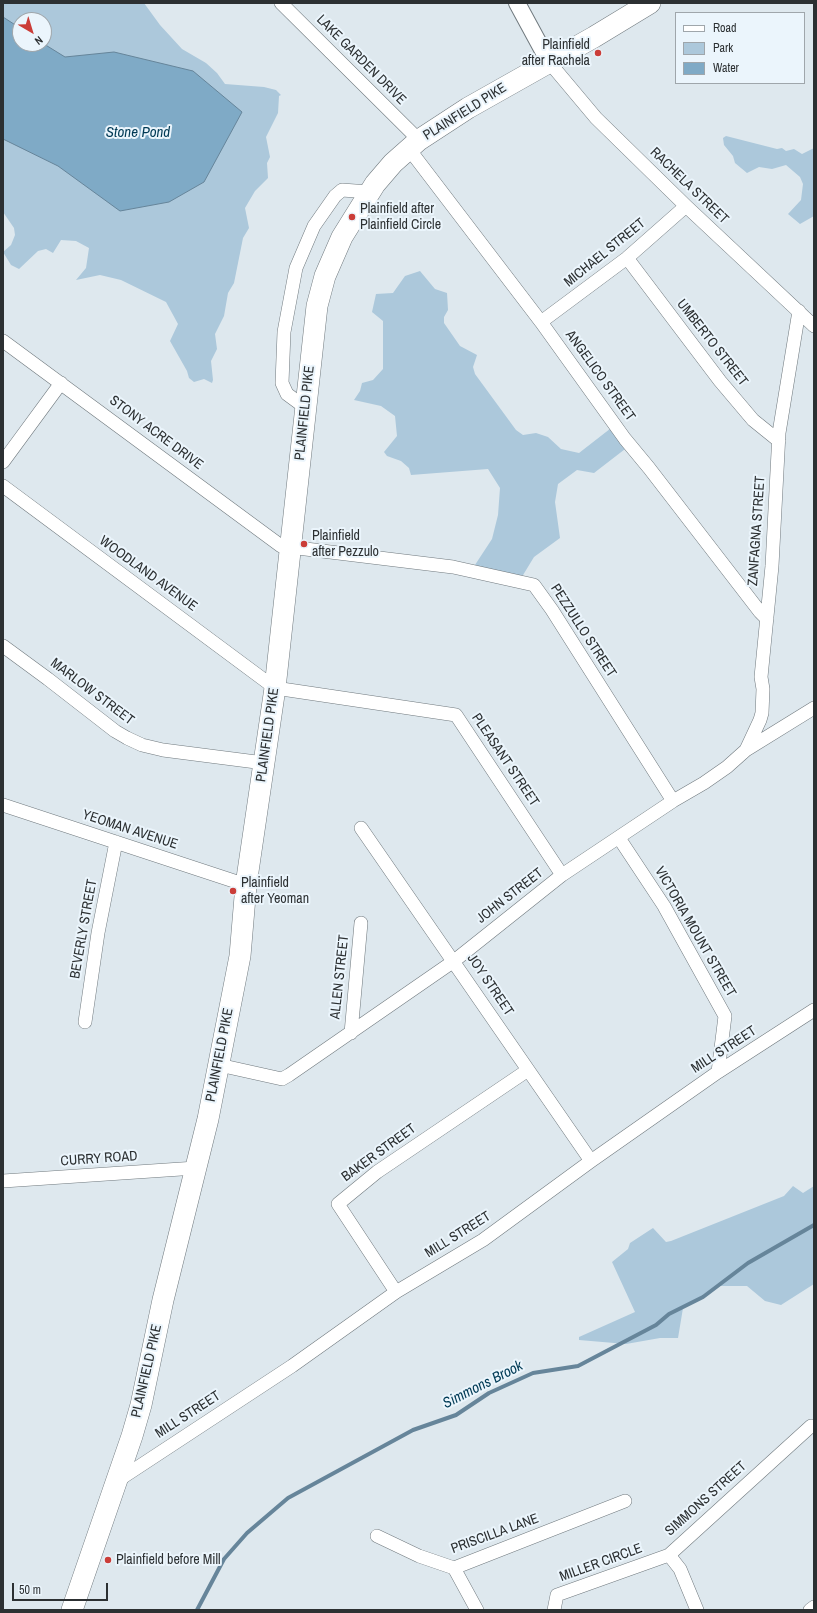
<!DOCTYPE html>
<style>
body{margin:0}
#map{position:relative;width:817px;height:1613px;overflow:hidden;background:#dee8ee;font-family:"Archivo Narrow",sans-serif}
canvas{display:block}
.frame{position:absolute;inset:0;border:4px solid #2c3032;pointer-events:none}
.legend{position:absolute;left:675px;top:12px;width:130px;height:72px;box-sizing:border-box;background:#ebf5fc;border:1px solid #9fa6ab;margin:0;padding:5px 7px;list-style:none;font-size:12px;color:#2c3032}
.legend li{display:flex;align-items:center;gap:8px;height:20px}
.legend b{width:20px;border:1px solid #9fa6ab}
.north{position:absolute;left:12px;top:12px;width:40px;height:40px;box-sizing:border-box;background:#ebf5fc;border:1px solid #9fa6ab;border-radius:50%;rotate:142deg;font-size:11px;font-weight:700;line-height:16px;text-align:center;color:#2c3032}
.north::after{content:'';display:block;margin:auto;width:14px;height:18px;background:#cb3d38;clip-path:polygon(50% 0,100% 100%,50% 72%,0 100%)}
.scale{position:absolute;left:12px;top:1583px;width:96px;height:18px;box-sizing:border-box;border:2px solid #2c3032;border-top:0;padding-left:5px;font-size:12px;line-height:14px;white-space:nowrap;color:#2c3032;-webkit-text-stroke:3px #ebf5fc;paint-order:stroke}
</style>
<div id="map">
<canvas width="817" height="1613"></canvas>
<div class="frame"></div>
<ul class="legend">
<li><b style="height:5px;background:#fff"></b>Road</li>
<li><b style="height:11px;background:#acc8db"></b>Park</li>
<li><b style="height:11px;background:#7faac6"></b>Water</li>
</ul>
<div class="north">N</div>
<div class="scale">50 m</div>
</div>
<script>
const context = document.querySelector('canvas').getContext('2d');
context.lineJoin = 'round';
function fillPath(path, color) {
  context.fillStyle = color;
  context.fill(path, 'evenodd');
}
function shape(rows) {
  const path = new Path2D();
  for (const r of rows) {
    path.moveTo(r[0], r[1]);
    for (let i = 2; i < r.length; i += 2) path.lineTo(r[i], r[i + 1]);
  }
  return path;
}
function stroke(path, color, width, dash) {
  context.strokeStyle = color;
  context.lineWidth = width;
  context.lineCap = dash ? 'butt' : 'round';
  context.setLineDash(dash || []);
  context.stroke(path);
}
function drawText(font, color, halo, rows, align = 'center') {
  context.font = font + ' "Archivo Narrow",sans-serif';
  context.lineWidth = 4;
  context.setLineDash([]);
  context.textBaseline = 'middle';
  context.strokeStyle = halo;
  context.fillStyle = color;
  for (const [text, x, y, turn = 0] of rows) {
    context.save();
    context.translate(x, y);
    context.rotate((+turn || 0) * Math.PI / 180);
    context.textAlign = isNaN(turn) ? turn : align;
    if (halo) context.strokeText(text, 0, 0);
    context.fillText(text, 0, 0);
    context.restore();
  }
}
fillPath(shape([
 [3,3,144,3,160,25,182,49,206,63,217,73,225,84,264,87,276,90,281,95,279,96,278,113,266,137,270,157,267,163,268,178,255,191,245,208,249,228,243,238,234,283,228,293,224,316,215,334,217,349,211,361,213,380,212,383,204,379,194,382,189,378,187,371,170,341,178,324,166,302,121,280,100,275,76,280,86,268,89,248,76,241,61,240,53,253,46,249,38,251,19,269,11,265,3,252,11,245,15,235,14,228,3,212],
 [20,20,44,20,44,44,20,44],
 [726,136,777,149,782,148,786,151,794,149,802,154,814,148,814,216,800,224,788,214,801,200,803,184,800,177,786,165,772,169,759,167,747,173,735,163,733,156,724,145,723,138],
 [420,271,435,289,447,293,448,310,444,317,444,323,460,346,477,355,473,367,475,374,516,430,523,435,536,433,548,437,561,449,579,453,615,425,629,446,594,473,577,470,558,484,555,502,560,538,534,557,520,580,471,571,492,539,498,515,500,488,488,469,411,475,409,468,401,461,387,456,384,452,397,436,395,416,381,406,354,400,360,391,362,383,373,380,383,369,383,321,372,312,376,294,393,293,405,276],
 [793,1186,803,1193,814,1186,814,1284,781,1305,765,1301,747,1286,717,1286,683,1308,678,1338,660,1338,626,1344,579,1340,579,1337,635,1312,612,1262,628,1249,630,1243,653,1228,666,1242,671,1241,784,1196]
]), '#acc8db');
const water = shape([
 [3,17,20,28,20,44,44,44,65,57,114,52,193,71,242,112,204,182,169,202,120,211,58,166,3,139,3,17]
]);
fillPath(water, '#7faac6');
stroke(water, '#66859a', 1);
stroke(shape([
 [197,1610,224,1559,247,1533,288,1498,413,1430,456,1415,489,1393,533,1373,578,1366,656,1325,669,1314,703,1297,748,1263,814,1225]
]), '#66859a', 4);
const minor = shape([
 [281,3,419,140],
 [549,62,596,118,686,206,814,326],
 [409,149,541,322,625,439,649,468,760,612,767,619],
 [627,258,720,381,753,420,779,441],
 [541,322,627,258,686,206],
 [3,341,281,546,453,567,534,585,552,610,673,801],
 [306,408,287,394,282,383,284,332,296,268,314,226,335,196,342,190,369,192],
 [3,462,61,383],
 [3,486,275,688,456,715,562,875],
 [3,646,48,679,115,731,127,738,142,745,163,750,264,763],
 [746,750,760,720,762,713,763,689,761,677,772,566,779,433,799,311],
 [3,805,246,885],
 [361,828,591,1161],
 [619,838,664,906,725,1016,718,1072],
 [85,1022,98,933,116,842],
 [351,1033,361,923],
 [219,1065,282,1079,289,1075,454,961,562,875,673,801,704,783,727,767,746,750,814,708],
 [3,1181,196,1168],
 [396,1292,338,1204,377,1172,528,1070],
 [117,1481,292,1366,396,1292,483,1240,591,1161,718,1072,814,1010],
 [377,1536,419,1556,454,1568,625,1501],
 [669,1555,680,1569,697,1610],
 [454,1568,477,1610],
 [554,1610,557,1595,669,1555,811,1426],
 [810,1610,814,1607]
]);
const tertiary = shape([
 [517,3,549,62]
]);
const primary = shape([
 [72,1610,132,1436,141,1405,163,1300,208,1119,240,956,246,885,275,688,317,306,325,276,342,237,375,184,393,163,419,140,468,108,594,37,650,3]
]);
stroke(minor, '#70797e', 14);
stroke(tertiary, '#70797e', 18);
stroke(primary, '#70797e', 22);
stroke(minor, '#fff', 13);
stroke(tertiary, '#fff', 16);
stroke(primary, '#fff', 21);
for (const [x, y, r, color] of [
 [598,53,4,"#cb3d38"],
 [352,217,4,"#cb3d38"],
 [304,544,4,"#cb3d38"],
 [233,891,4,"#cb3d38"],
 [108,1560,4,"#cb3d38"]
]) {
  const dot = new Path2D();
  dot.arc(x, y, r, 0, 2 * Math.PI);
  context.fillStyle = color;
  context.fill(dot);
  stroke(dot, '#ebf5fc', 1.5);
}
drawText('14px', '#2c3032', '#ebf5fc', [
 ["Plainfield",590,45,"right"],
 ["after Rachela",590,61,"right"],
 ["Plainfield after",360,209],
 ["Plainfield Circle",360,225],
 ["Plainfield",312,536],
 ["after Pezzulo",312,552],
 ["Plainfield",241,883],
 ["after Yeoman",241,899],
 ["Plainfield before Mill",116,1560]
], 'left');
drawText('14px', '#2c3032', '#ebf5fc', [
 ["LAKE GARDEN DRIVE",361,60,45],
 ["PLAINFIELD PIKE",465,112,-32],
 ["RACHELA STREET",689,186,44],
 ["MICHAEL STREET",605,253,-39],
 ["UMBERTO STREET",712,343,52],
 ["ANGELICO STREET",600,376,54],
 ["PLAINFIELD PIKE",305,413,-84],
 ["STONY ACRE DRIVE",156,433,37],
 ["ZANFAGNA STREET",757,531,-86],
 ["WOODLAND AVENUE",148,574,36],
 ["PEZZULLO STREET",583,631,57],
 ["MARLOW STREET",92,692,37],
 ["PLAINFIELD PIKE",268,735,-82],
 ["PLEASANT STREET",505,760,56],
 ["YEOMAN AVENUE",130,830,18],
 ["JOHN STREET",510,896,-38],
 ["BEVERLY STREET",84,929,-80],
 ["VICTORIA MOUNT STREET",695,932,60],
 ["ALLEN STREET",340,977,-84],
 ["JOY STREET",490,985,56],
 ["MILL STREET",724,1050,-33],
 ["PLAINFIELD PIKE",220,1055,-79],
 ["BAKER STREET",379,1153,-36],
 ["CURRY ROAD",99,1159,-4],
 ["MILL STREET",458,1235,-32],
 ["PLAINFIELD PIKE",147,1371,-77],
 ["MILL STREET",188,1415,-33],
 ["SIMMONS STREET",706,1499,-42],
 ["PRISCILLA LANE",495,1534,-20],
 ["MILLER CIRCLE",601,1563,-20]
]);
drawText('italic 15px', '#003a55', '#ebf5fc', [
 ["Stone Pond",138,133],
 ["Simmons Brook",483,1385,-27]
]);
</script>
